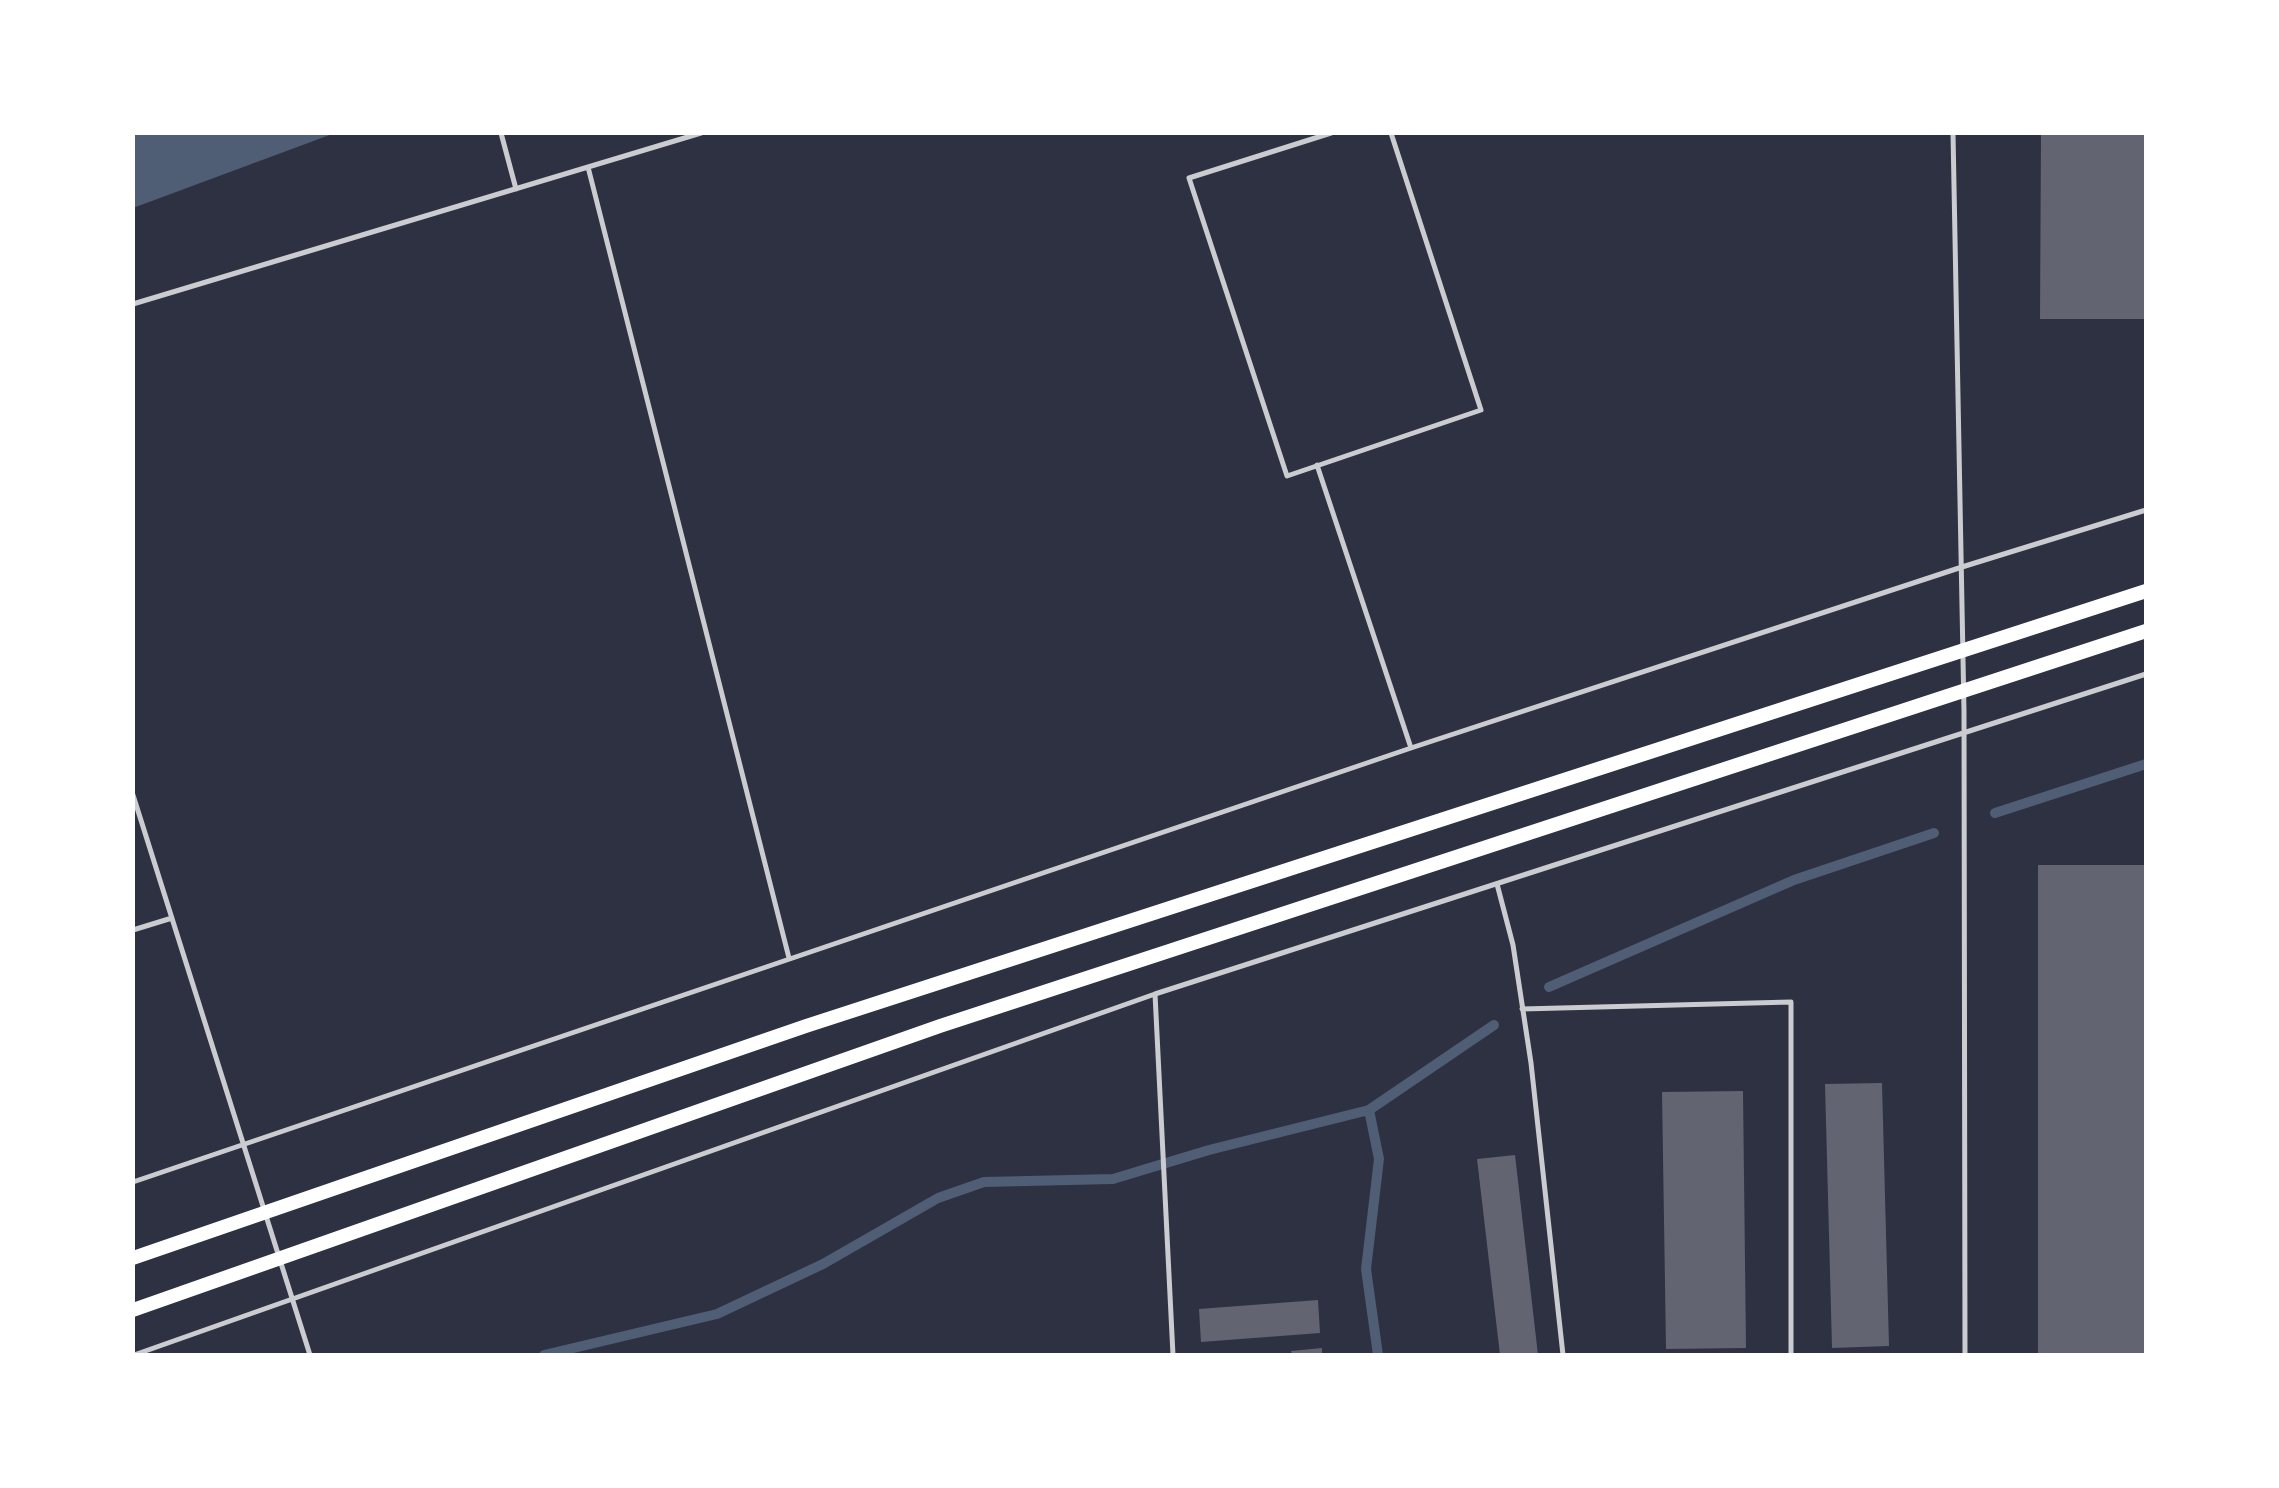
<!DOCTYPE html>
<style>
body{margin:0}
#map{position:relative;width:2279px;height:1488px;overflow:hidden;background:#2d3142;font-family:Literata,serif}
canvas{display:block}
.frame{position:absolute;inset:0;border:135px solid #fff;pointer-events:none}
</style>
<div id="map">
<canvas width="2279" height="1488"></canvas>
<div class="frame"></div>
</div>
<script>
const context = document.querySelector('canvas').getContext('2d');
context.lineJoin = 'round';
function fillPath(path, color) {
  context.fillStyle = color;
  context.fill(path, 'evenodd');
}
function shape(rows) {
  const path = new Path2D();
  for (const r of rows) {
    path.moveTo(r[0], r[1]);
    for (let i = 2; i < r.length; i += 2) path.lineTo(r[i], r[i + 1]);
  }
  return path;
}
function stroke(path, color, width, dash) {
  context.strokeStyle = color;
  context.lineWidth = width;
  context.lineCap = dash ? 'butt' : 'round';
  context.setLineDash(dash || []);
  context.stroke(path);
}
fillPath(shape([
 [133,133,335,133,133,208]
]), '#4f5d75');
stroke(shape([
 [1995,813,2146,764],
 [1549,987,1794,880,1934,833],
 [1369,1110,1379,1159,1366,1269,1378,1355],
 [544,1355,717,1314,823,1264,938,1198,984,1182,1113,1179,1209,1150,1369,1110,1494,1025]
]), '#4f5d75', 10);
fillPath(shape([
 [2041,133,2146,133,2146,319,2040,319],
 [2038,865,2146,865,2146,1355,2038,1355],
 [1882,1083,1889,1346,1832,1348,1825,1084],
 [1743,1091,1746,1348,1666,1349,1662,1092],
 [1515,1155,1538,1355,1500,1355,1477,1159],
 [1318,1300,1320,1333,1201,1342,1199,1309],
 [1322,1348,1322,1355,1292,1355,1291,1351]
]), '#626471');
stroke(shape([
 [501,133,516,189],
 [1331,133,1189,178,1287,476,1481,410,1391,133],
 [1953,133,1964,711,1965,1355],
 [588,167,789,958],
 [133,304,701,133],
 [1317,465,1411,748],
 [133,795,310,1355],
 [1497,884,1513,945,1531,1063,1563,1355],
 [133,930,172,918],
 [1155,994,1173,1355],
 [1522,1009,1791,1002,1791,1355],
 [133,1182,1411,748,1962,567,2146,510],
 [134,1355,1155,994,2146,674]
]), '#caccd0', 5);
stroke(shape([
 [133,1258,806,1026,2146,591],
 [133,1310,940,1026,2146,631]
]), '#fff', 14);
</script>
